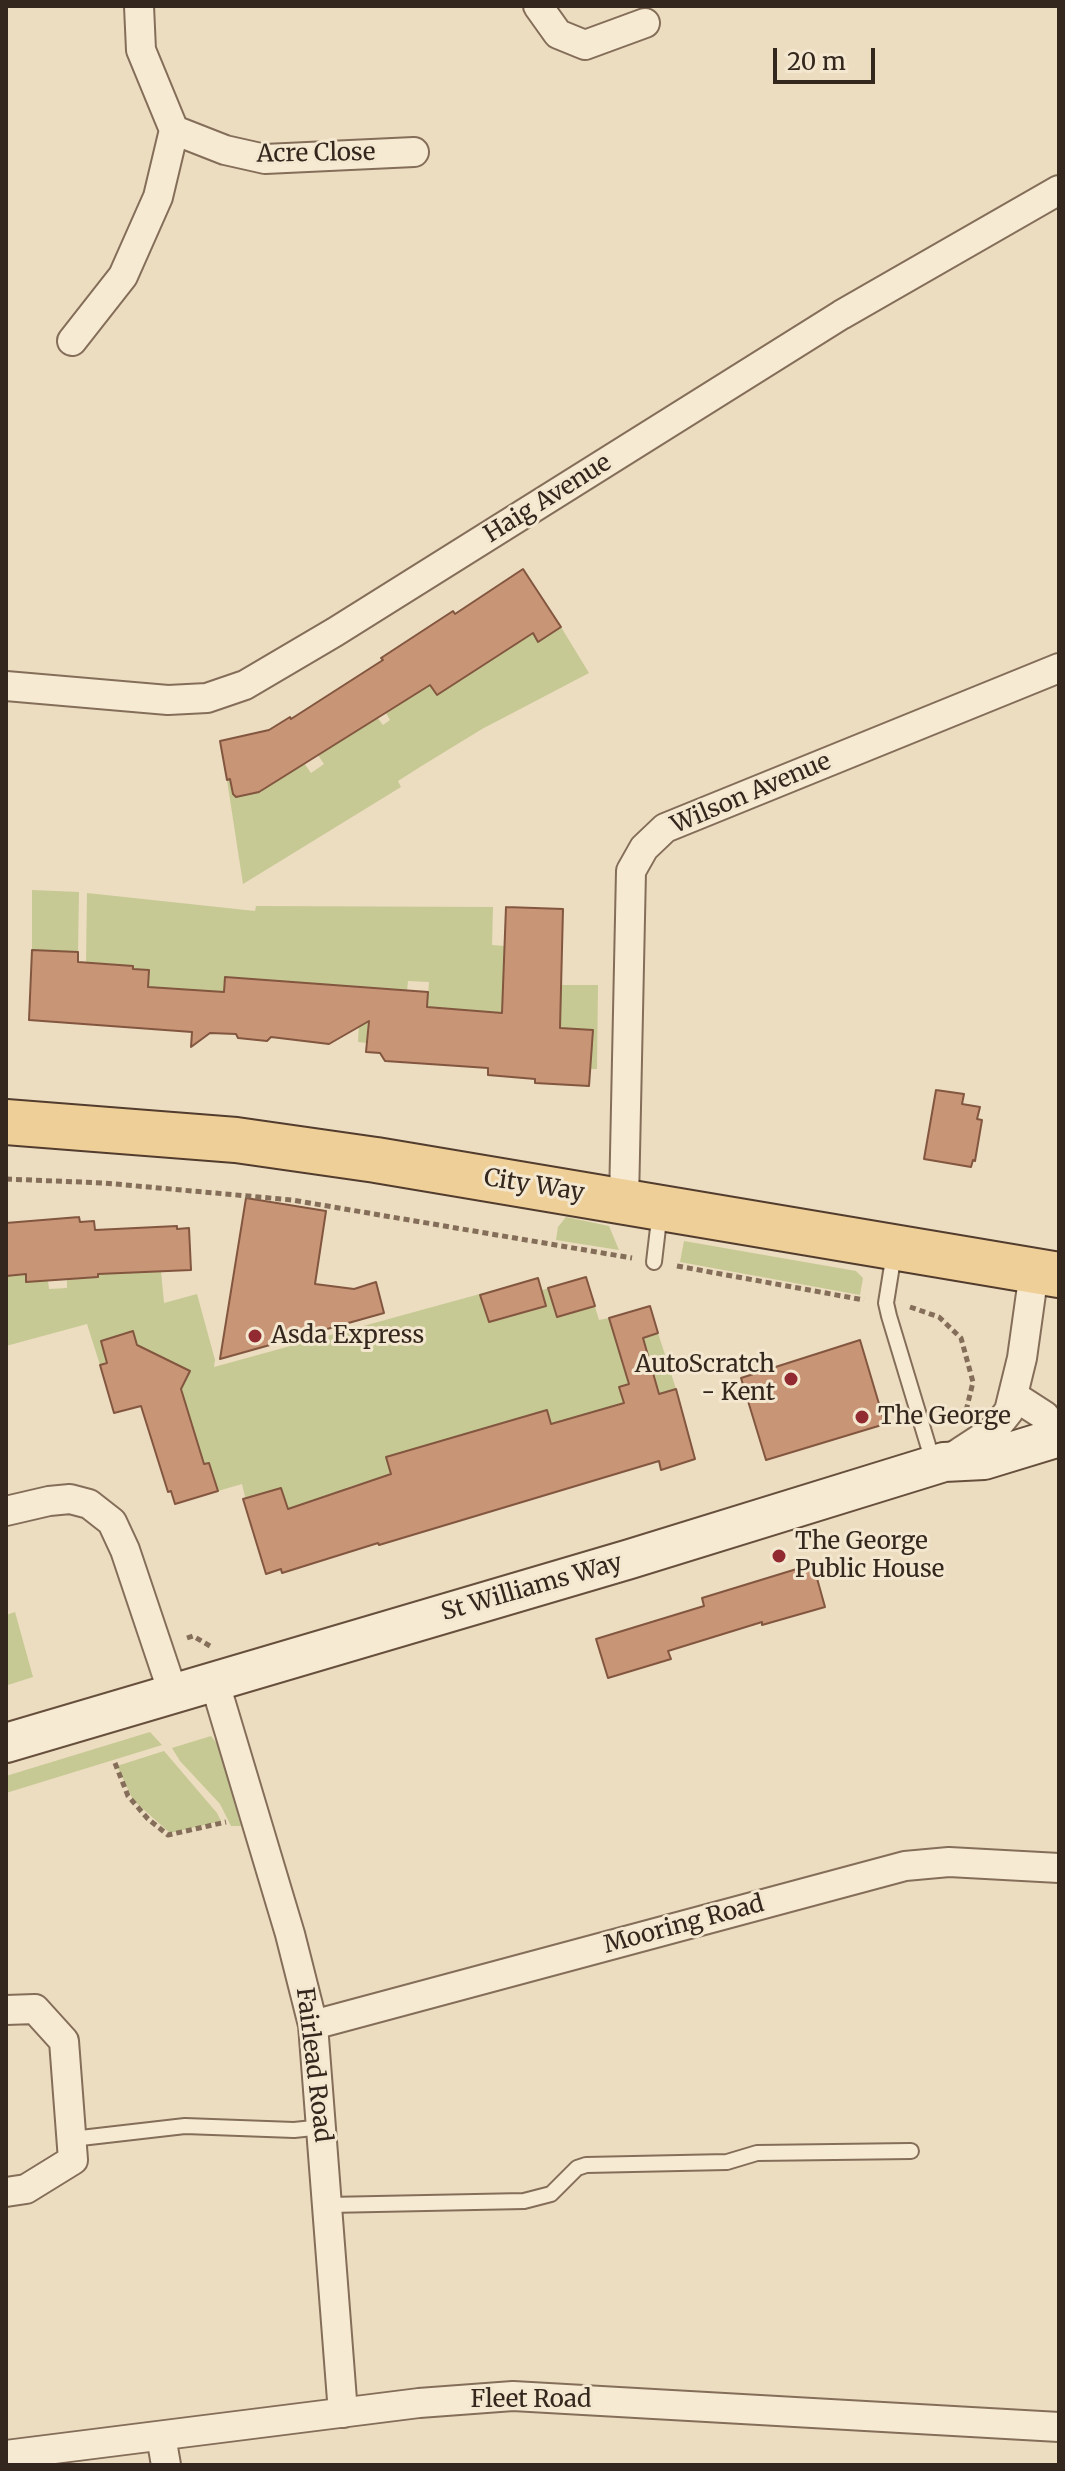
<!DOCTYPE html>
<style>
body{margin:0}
#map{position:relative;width:1065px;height:2471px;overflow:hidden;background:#ecdcc0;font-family:Merriweather,serif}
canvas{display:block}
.frame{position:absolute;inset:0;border:8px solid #34271d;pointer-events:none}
.scale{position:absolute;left:773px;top:48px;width:102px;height:36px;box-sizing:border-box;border:4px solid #34271d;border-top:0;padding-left:10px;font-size:24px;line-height:28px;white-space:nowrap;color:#34271d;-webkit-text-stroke:6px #f4e7cf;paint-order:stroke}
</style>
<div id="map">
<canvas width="1065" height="2471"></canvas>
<div class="frame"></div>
<div class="scale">20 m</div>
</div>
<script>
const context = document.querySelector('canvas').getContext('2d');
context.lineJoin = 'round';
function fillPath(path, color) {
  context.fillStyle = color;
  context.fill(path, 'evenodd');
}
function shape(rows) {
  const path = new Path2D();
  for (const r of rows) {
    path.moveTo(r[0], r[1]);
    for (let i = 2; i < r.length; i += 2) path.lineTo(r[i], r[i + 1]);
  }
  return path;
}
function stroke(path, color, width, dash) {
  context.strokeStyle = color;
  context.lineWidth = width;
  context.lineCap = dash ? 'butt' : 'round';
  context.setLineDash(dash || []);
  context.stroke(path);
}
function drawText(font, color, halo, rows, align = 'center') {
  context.font = font + ' Merriweather,serif';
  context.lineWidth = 6;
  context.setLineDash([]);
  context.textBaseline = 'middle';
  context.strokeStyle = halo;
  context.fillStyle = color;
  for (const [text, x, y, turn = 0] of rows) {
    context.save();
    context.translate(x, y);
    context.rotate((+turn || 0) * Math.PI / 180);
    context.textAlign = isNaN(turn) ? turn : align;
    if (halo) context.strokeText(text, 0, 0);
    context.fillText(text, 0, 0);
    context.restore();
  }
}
fillPath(shape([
 [561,627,589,673,482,729,420,767,398,781,401,787,243,884,227,780,230,779,233,794,236,796,262,792,259,773,304,763,311,773,324,764,318,755,377,717,383,725,390,720,386,713,464,660,473,672,531,632,539,641],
 [32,890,79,892,78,952,32,950],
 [87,893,255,911,256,906,493,907,492,945,505,946,504,977,562,979,562,985,598,985,597,1069,590,1069,593,1030,539,1027,490,1053,482,1068,486,1012,432,1007,424,1053,429,982,408,981,406,1001,368,1017,367,1043,358,1042,361,987,288,982,255,992,256,979,226,977,224,992,148,987,148,970,133,969,133,966,86,963],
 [566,1217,609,1226,619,1250,556,1240,558,1227],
 [684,1241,856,1271,863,1278,860,1295,680,1262],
 [24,1249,27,1282,48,1281,49,1289,67,1288,67,1279,98,1277,96,1249,161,1271,164,1303,197,1294,215,1360,214,1367,538,1278,542,1290,586,1277,599,1320,609,1318,618,1345,658,1333,676,1389,659,1394,653,1376,619,1387,624,1404,551,1424,546,1410,530,1415,538,1445,437,1472,429,1444,386,1457,408,1531,376,1495,371,1480,346,1488,350,1502,295,1532,281,1488,251,1497,253,1531,242,1484,218,1491,209,1463,204,1464,191,1421,162,1429,184,1382,169,1374,145,1385,133,1331,101,1341,107,1363,100,1365,87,1324,6,1346,6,1276],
 [15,1612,33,1677,8,1685,6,1615],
 [150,1732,162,1745,6,1793,6,1776],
 [211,1736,218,1745,241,1826,231,1826,220,1804,180,1761,172,1748],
 [164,1751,217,1813,221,1821,170,1833,133,1800,117,1766]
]), '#c6c994');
const building = shape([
 [523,569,561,627,538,642,533,633,437,695,430,685,259,792,236,797,233,794,230,779,227,780,220,741,269,730,290,717,291,719,383,660,381,658,453,611,455,614,523,569],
 [506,907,563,909,560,1028,593,1030,589,1086,535,1083,535,1079,488,1075,488,1068,385,1061,380,1053,366,1052,369,1021,329,1044,271,1037,267,1041,238,1038,236,1034,210,1033,191,1047,192,1032,29,1020,32,950,78,952,78,962,133,966,133,969,149,970,148,987,224,992,225,977,428,992,427,1007,502,1013,506,907],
 [936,1090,964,1094,962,1104,980,1107,977,1119,982,1120,975,1161,973,1160,971,1167,924,1159,936,1090],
 [246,1198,326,1211,315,1284,354,1289,376,1282,384,1313,220,1359,246,1198],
 [79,1217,80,1222,94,1221,95,1230,177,1226,177,1229,189,1228,191,1270,98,1274,98,1277,26,1282,26,1274,6,1276,6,1223,79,1217],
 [586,1277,595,1306,557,1317,548,1288,586,1277],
 [538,1278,546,1306,489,1322,480,1295,538,1278],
 [650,1306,658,1333,643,1338,659,1394,676,1389,695,1459,661,1470,659,1461,379,1545,378,1543,282,1573,281,1569,266,1574,243,1499,281,1488,288,1509,391,1474,386,1457,547,1410,551,1424,624,1403,619,1387,629,1384,609,1318,650,1306],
 [133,1331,137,1345,190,1371,181,1389,204,1464,209,1463,218,1491,175,1504,171,1491,168,1492,141,1406,114,1413,100,1365,107,1363,101,1341,133,1331],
 [860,1340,885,1424,766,1460,741,1378,860,1340],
 [813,1564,825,1607,762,1625,762,1622,668,1651,671,1659,608,1678,596,1639,704,1606,702,1598,813,1564]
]);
fillPath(building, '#c99577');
stroke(building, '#82563f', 2);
const lane = shape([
 [894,1253,886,1303,889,1316,934,1465],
 [654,1262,660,1211],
 [72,2139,185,2126,294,2130,323,2127],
 [328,2205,524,2201,551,2194,577,2168,586,2165,727,2162,757,2153,911,2151]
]);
const street = shape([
 [538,6,558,34,585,45,645,23],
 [174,130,225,150,265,159,414,152],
 [72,341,123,276,158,197,174,130,141,50,139,6],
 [6,686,168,700,207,698,245,685,335,632,841,315,1059,190],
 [624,1201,631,871,644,848,665,828,1059,668],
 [1014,1396,1045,1416,1057,1438],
 [945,1462,994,1430,1009,1411,1022,1358,1034,1272],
 [6,1511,49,1501,70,1499,89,1504,112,1522,125,1550,173,1693],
 [214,1680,290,1934,313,2025,343,2413],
 [6,2010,35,2009,64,2041,73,2160,26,2189,6,2192],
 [313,2025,905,1866,949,1862,1059,1868],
 [161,2436,166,2465],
 [6,2455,419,2403,513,2396,1059,2427]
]);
const secondary = shape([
 [6,1743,630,1559,944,1462,984,1460,1059,1437]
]);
const primary = shape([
 [6,1122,236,1140,376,1160,1059,1275]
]);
stroke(lane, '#846e59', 18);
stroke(street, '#846e59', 32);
stroke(secondary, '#664f3c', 42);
stroke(primary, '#523c2d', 48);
stroke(shape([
 [6,1179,104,1183,292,1200,632,1258],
 [677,1266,864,1300],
 [910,1307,939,1317,961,1338,973,1382,966,1411],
 [187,1638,193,1636,210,1646],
 [115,1763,128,1796,148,1819,168,1835,226,1822]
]), '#846e59', 5, [6, 4]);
stroke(lane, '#f7ead3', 14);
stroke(street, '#f7ead3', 28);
stroke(secondary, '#f7ead3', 38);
stroke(primary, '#efcf98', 44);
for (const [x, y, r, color] of [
 [255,1336,8,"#912b31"],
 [791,1379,8,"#912b31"],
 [862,1417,8,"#912b31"],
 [779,1556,8,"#912b31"]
]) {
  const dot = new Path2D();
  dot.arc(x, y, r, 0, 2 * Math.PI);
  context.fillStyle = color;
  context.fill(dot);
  stroke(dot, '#f4e7cf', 3);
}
drawText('24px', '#34271d', '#f4e7cf', [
 ["Acre Close",316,154,-1],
 ["Haig Avenue",548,499,-32],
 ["Wilson Avenue",751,794,-23],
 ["City Way",534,1186,9],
 ["St Williams Way",532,1588,-16],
 ["Mooring Road",684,1925,-15],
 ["Fairlead Road",313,2065,83],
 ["Fleet Road",531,2400]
]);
drawText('24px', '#34271d', '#f4e7cf', [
 ["Asda Express",271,1336],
 ["AutoScratch",775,1365,"right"],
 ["- Kent",775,1393,"right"],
 ["The George",878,1417],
 ["The George",795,1542],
 ["Public House",795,1570]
], 'left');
</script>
